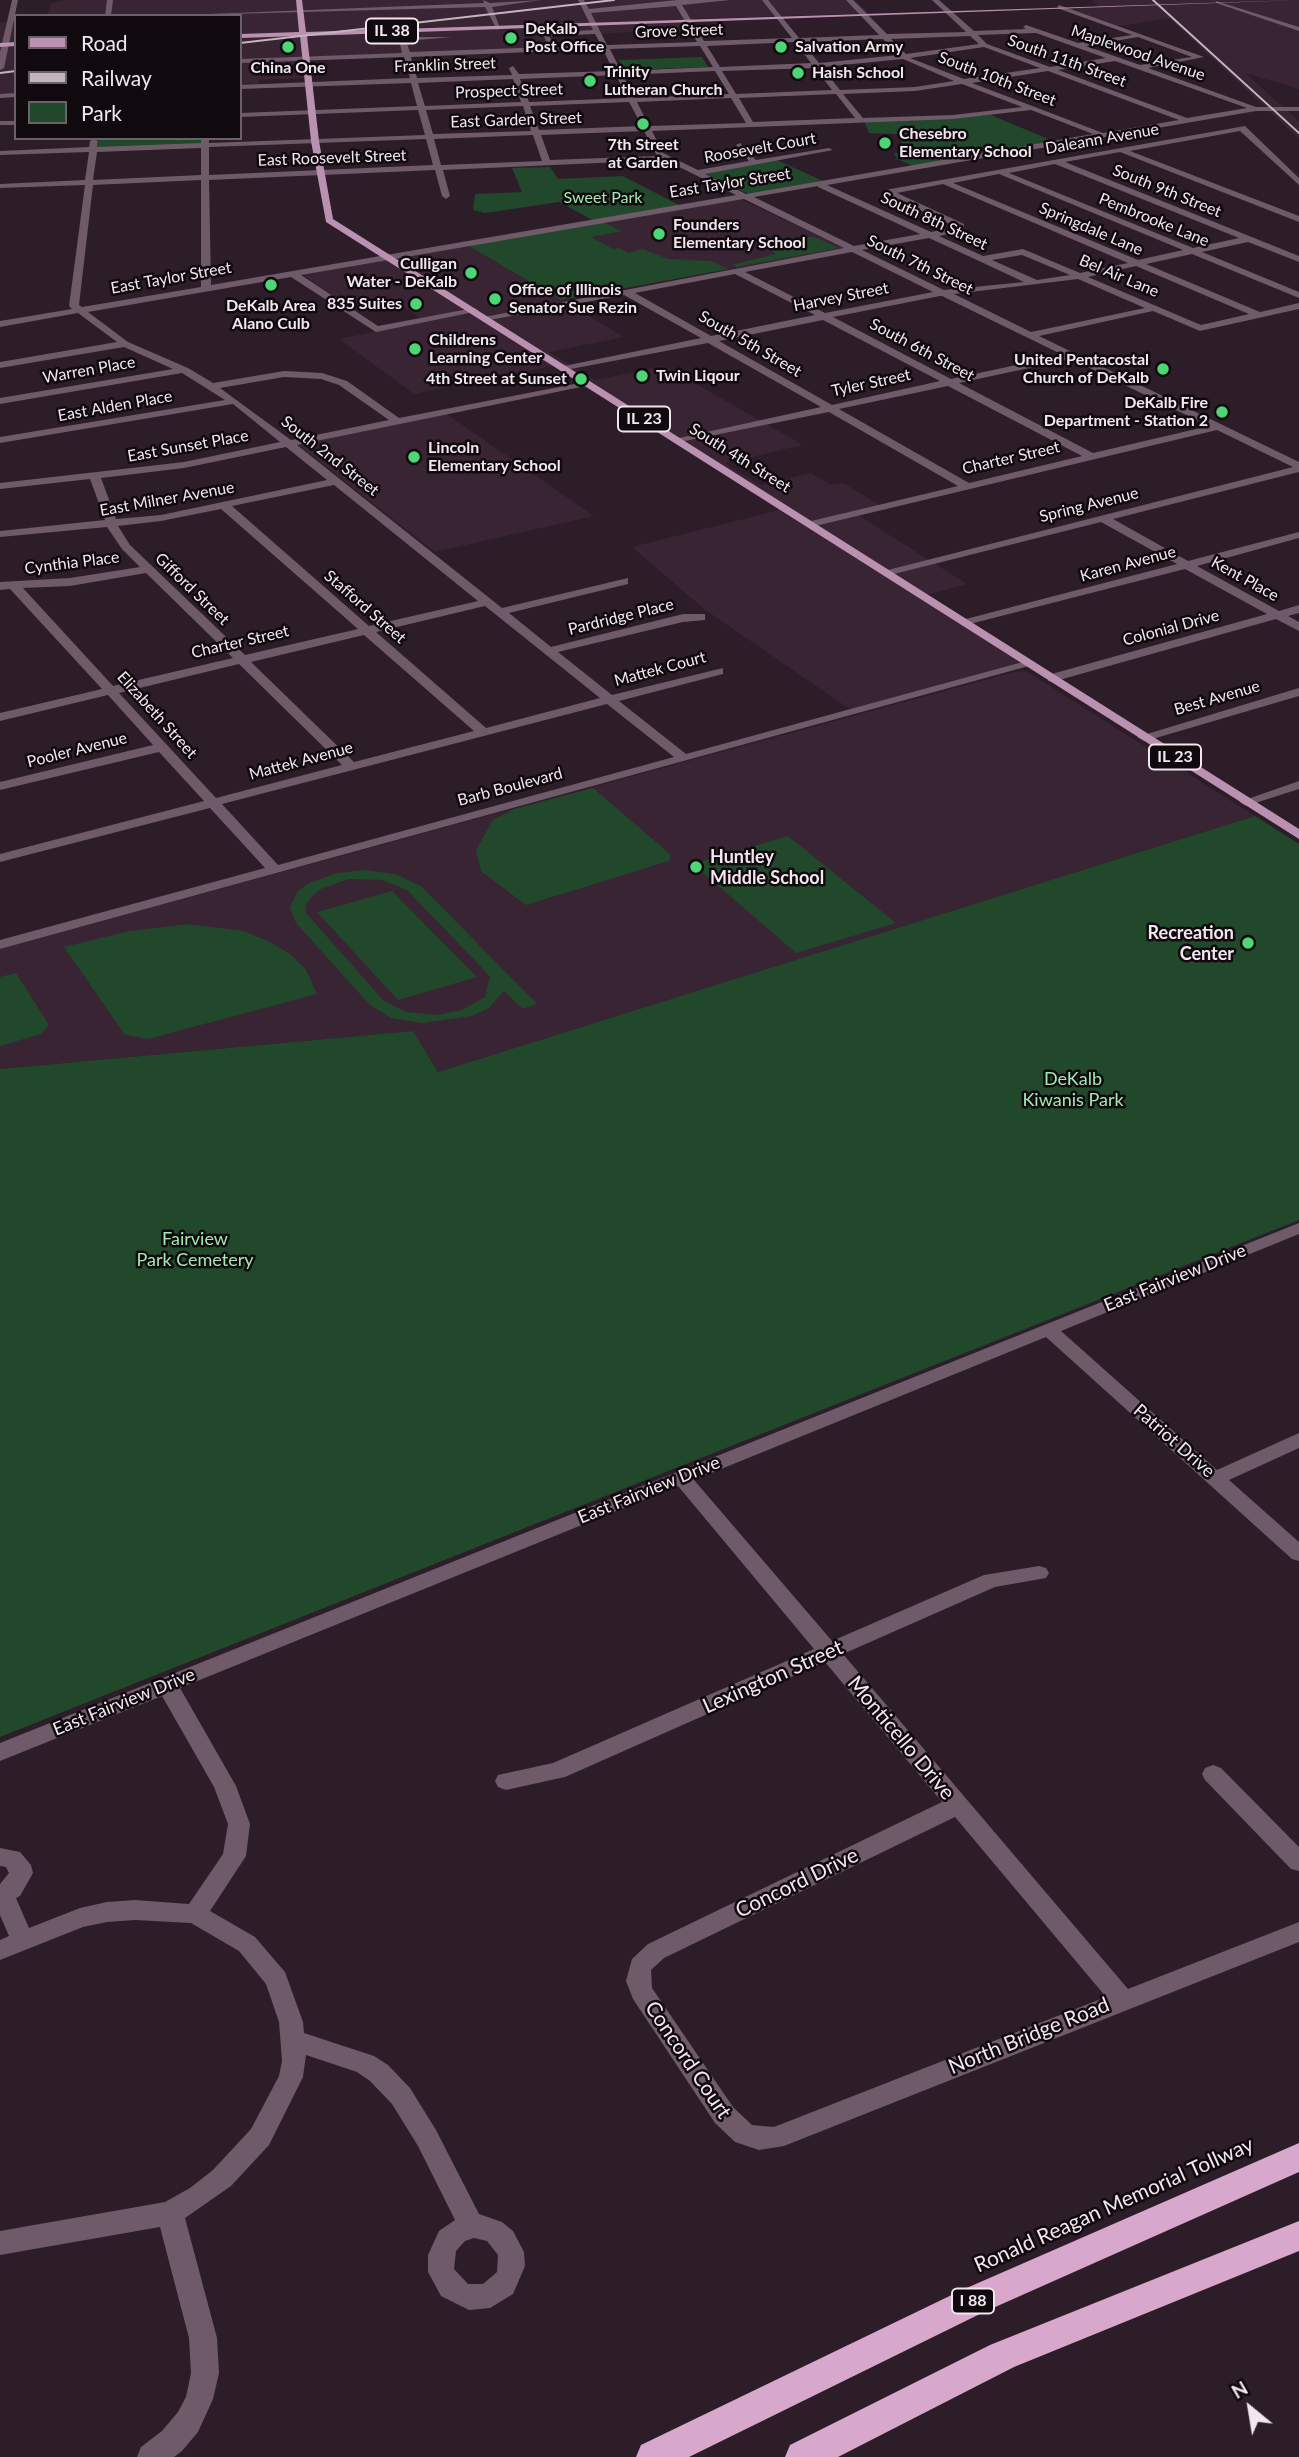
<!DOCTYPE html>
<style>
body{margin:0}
#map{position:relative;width:1299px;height:2457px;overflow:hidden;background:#2c1d28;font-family:Lato,sans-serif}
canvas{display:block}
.legend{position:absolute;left:14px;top:14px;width:228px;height:126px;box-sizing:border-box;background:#10090e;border:2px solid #6a6268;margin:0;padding:9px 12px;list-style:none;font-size:21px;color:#f2e7ef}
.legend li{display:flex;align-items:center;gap:14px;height:35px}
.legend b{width:35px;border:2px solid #6a6268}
.north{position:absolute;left:1215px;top:2373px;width:70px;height:70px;-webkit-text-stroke:5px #10090e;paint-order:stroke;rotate:330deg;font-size:19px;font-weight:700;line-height:28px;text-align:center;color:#f2e7ef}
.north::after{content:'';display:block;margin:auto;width:24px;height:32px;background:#f2e7ef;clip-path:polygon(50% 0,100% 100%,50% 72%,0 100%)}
</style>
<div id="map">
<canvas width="1299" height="2457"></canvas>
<ul class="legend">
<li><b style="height:9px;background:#ba91b0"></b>Road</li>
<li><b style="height:9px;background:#c1b5be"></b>Railway</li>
<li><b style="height:19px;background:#21482b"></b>Park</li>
</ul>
<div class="north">N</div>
</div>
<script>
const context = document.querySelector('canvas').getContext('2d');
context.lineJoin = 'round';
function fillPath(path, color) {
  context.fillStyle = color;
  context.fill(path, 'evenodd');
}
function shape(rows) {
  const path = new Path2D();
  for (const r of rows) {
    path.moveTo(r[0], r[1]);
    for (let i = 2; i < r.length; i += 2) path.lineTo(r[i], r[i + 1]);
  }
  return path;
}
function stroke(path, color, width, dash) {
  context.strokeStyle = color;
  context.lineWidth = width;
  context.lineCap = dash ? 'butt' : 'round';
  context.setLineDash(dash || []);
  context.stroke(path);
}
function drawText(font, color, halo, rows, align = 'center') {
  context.font = font + ' Lato,sans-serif';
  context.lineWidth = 5;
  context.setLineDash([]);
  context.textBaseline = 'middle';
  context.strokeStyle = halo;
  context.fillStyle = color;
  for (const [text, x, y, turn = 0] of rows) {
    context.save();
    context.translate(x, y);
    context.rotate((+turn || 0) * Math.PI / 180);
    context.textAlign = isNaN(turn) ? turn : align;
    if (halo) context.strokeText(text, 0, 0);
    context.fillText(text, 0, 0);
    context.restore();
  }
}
fillPath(shape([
 [68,0,854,0,869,13,693,19,697,29,552,36,556,48,304,60,306,78,259,80,259,85,240,86,240,16,47,16,51,3],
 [1091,0,1299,0,1299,89,1245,73,1299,121,1299,139,1169,18,1113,27,1067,8,1099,7],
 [16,21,16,94,0,94,0,22],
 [742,200,844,248,562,300,624,337,549,352,595,380,665,366,803,445,725,463,760,485,811,473,831,485,843,483,885,508,858,515,967,584,927,595,1027,660,851,710,704,609,632,547,779,510,553,366,414,394,339,339,425,321,396,302,354,310,300,273,693,205],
 [445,413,594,516,435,552,297,444],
 [1026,671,1255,816,438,1072,413,1031,0,1069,0,949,1014,672]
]), '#382433');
fillPath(shape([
 [702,57,708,67,624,70,619,60],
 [991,115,1053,141,913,166,897,159,894,153,907,152,897,134,869,133,864,121],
 [99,138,202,138,202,144,97,149],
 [777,160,823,181,749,194,704,173],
 [550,167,558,179,623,176,683,207,596,222,559,202,485,213,473,210,475,194,522,192,512,168],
 [603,222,622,231,591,237,613,249,619,248,628,253,643,249,668,259,711,261,728,269,561,300,469,246],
 [815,237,839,248,737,267,731,265,776,254,769,249,775,248,770,245,777,239],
 [593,788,671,855,669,861,526,905,481,871,476,850,493,820,514,809],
 [1255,816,1299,844,1299,1220,0,1737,0,1069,413,1031,438,1072],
 [788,836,896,923,796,953,693,864],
 [365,870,395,874,421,886,537,1004,523,1009,504,991,489,1008,472,1016,422,1023,391,1018,370,1005,296,923,290,907,298,891,309,883,337,873],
 [348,879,382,880,407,890,484,970,490,977,485,997,462,1010,437,1015,406,1012,384,1001,306,913,306,904,312,896,321,889],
 [392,891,477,977,398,1000,317,912],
 [188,924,244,931,270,942,290,954,306,970,317,994,148,1039,125,1035,64,947,129,931],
 [16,973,49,1025,41,1034,0,1046,0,977]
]), '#21482b');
fillPath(shape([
 [12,0,18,0,4,68,0,70,0,52,12,0],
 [107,0,113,0,111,16,105,16,107,0],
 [483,0,490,3,541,0,492,7,500,28,497,30,485,7,159,16,484,3,483,0],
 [578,0,584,0,589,9,677,0,730,0,682,5,704,41,792,38,762,0,768,0,799,38,879,35,846,0,853,0,887,34,966,32,932,0,939,0,974,31,1026,29,1023,27,1026,25,1078,43,1132,35,1057,8,1059,5,1204,57,1148,68,1256,107,1299,107,1299,111,1256,111,827,185,931,232,956,227,885,194,885,190,1245,126,1299,178,1299,185,1240,131,1130,151,1299,216,1299,222,1120,152,1065,162,1299,256,1299,262,1248,242,1202,252,1299,292,1299,298,1192,254,1146,264,1260,312,1299,303,1299,309,1200,331,1153,311,1039,336,1299,462,1299,472,1113,519,1188,561,1299,532,1299,538,1197,566,1279,611,1299,605,1299,613,1288,616,1299,622,1299,631,1276,619,1052,682,1048,681,1048,675,1267,614,1185,569,962,626,962,620,1177,564,1101,522,886,576,880,572,1293,467,1217,430,811,527,805,524,807,522,958,486,829,412,675,443,674,441,679,438,821,407,708,343,560,371,559,369,564,366,701,338,624,295,484,321,479,318,844,248,744,199,301,275,378,326,474,308,479,311,376,332,291,277,88,312,128,342,188,368,213,383,284,371,322,373,347,381,399,418,590,381,590,385,586,386,297,445,502,608,628,578,628,584,509,613,551,647,683,614,705,614,705,620,683,622,558,652,612,695,723,668,723,674,619,701,686,754,1026,661,1036,664,0,949,0,940,265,868,210,808,0,862,0,854,204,801,159,752,0,790,0,782,153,745,108,695,0,721,0,713,102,689,10,589,0,590,0,582,70,578,140,567,122,549,107,527,0,537,0,531,105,520,90,479,0,489,0,483,184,462,280,442,233,404,0,443,0,437,225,400,182,373,0,404,0,398,173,369,124,347,0,368,0,362,117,342,78,313,0,327,0,321,72,309,69,306,85,185,0,188,0,184,85,180,89,152,0,155,0,151,89,147,90,141,94,139,98,141,97,147,201,143,201,138,209,138,209,143,425,135,418,110,240,117,240,113,417,106,411,83,240,89,240,85,410,78,404,57,240,63,240,59,402,53,397,31,400,29,405,37,452,37,406,41,410,52,548,47,543,33,593,30,578,0],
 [676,6,697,42,607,45,591,13,676,6],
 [1036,33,1106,58,1050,67,987,44,978,35,1036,33],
 [595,34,601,45,555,47,549,36,595,34],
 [970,36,979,44,906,54,891,39,970,36],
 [1138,37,1192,57,1140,65,1086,46,1138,37],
 [883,39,899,55,819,63,802,42,883,39],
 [795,42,811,63,720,67,707,46,795,42],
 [700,46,713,67,621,71,610,49,700,46],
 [984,47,1040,68,964,79,910,58,984,47],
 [603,49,613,71,519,74,513,66,509,68,512,75,417,78,411,57,603,49],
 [903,59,954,81,915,87,840,90,822,67,903,59],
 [1115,61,1247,108,1187,118,1058,70,1115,61],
 [815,68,832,90,736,94,722,71,815,68],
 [715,71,729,94,634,98,623,75,715,71],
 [1048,71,1179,120,1103,133,972,83,1048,71],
 [616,75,627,98,529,102,520,79,616,75],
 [513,79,521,102,425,106,418,83,513,79],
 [962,84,1022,107,953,115,863,118,843,94,915,91,962,84],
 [836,94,855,118,753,122,739,98,836,94],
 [731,98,746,123,649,126,637,102,731,98],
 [629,102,642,126,539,130,530,106,629,102],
 [523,106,531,131,433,134,426,110,523,106],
 [1031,110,1093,134,746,194,705,174,833,150,829,148,756,160,740,143,736,145,749,161,698,170,663,153,652,131,953,119,1031,110],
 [644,131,657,156,550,160,541,135,644,131],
 [533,135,542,161,441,165,434,139,533,135],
 [426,139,433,165,209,175,209,147,426,139],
 [201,148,201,175,93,180,97,152,201,148],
 [665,160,736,195,211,285,209,180,435,170,442,196,446,199,450,196,443,170,665,160],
 [1055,164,1239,238,1193,248,1009,173,1055,164],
 [999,174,1183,250,1138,260,953,183,999,174],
 [201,180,201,287,82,307,79,305,93,185,201,180],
 [943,184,1128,263,1080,273,1023,249,983,256,939,236,963,231,964,224,897,193,943,184],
 [818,186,818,187,920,234,854,246,754,197,818,186],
 [929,238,979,261,1024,282,944,290,862,250,929,238],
 [852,252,933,292,825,313,745,272,852,252],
 [1022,255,1070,275,1037,280,992,260,1022,255],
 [1136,266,1249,314,1201,325,1088,277,1136,266],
 [735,274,815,315,711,336,635,293,735,274],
 [1078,279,1145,308,1031,332,954,294,1078,279],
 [940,296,942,296,1063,355,951,379,833,317,940,296],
 [823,320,940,381,832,405,719,341,823,320],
 [1071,359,1209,426,1093,453,959,383,1071,359],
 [284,377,321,379,339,385,389,420,291,440,220,388,284,377],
 [948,386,1082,456,969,483,839,409,948,386],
 [286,447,327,480,161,515,116,519,101,478,184,468,286,447],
 [334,485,478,601,369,626,232,506,334,485],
 [221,509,358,629,245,655,130,545,118,526,161,521,221,509],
 [146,573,233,658,113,686,23,588,70,586,146,573],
 [485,606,600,698,486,728,376,632,485,606],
 [364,635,474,731,354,762,251,662,364,635],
 [239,664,342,765,216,798,119,693,239,664],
 [607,704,674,757,278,865,222,804,607,704],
 [1216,1,1299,27,1299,31,1216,3,1216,1],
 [16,93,16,97,0,98,0,94,16,93],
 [0,121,16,121,16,125,0,125,0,121],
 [1299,688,1299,696,1149,740,1144,741,1137,737,1299,688],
 [1299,781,1299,789,1246,806,1239,802,1299,781],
 [1299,1223,1299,1234,1061,1331,1217,1470,1299,1433,1299,1448,1229,1480,1299,1542,1299,1561,1292,1559,1046,1337,694,1480,832,1641,984,1575,1039,1566,1046,1568,1049,1573,1046,1578,995,1587,843,1654,1128,1989,1299,1922,1299,1942,784,2146,759,2150,735,2142,715,2123,633,1999,626,1981,632,1959,648,1944,942,1802,825,1662,565,1777,506,1790,498,1787,495,1781,498,1775,553,1763,814,1649,678,1486,180,1688,236,1786,250,1824,246,1856,210,1911,255,1937,285,1972,303,2022,304,2033,374,2056,388,2065,410,2088,436,2130,479,2214,502,2222,513,2231,524,2252,525,2266,513,2294,490,2308,469,2310,441,2296,428,2272,428,2255,439,2231,455,2220,418,2146,392,2104,370,2081,357,2072,306,2055,303,2077,269,2145,231,2186,185,2218,217,2338,219,2373,213,2399,198,2432,182,2451,174,2457,137,2457,141,2447,162,2431,178,2412,186,2397,191,2373,189,2338,160,2227,0,2255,0,2231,165,2202,190,2188,213,2170,251,2129,279,2076,282,2061,279,2022,266,1984,239,1951,191,1923,135,1920,107,1922,83,1927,0,1960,0,1940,9,1936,0,1915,0,1884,9,1873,6,1867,0,1866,0,1848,20,1852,31,1865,33,1873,20,1896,16,1898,29,1928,80,1908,107,1902,135,1900,189,1904,223,1854,228,1824,214,1787,162,1696,0,1761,0,1743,1299,1223],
 [955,1817,1106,1997,774,2127,752,2125,733,2107,652,1988,651,1970,664,1958,955,1817],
 [474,2238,487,2241,498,2255,497,2272,483,2284,468,2284,454,2269,456,2251,465,2241,474,2238],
 [1213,1765,1221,1768,1299,1847,1299,1871,1291,1869,1205,1780,1202,1774,1205,1768,1213,1765]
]), '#6e5a69');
fillPath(shape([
 [296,0,302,0,306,32,1299,0,307,36,319,141,333,219,1299,829,1299,839,326,222,311,141,300,36,240,38,240,34,299,32,296,0],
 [16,42,16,46,0,47,0,43,16,42]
]), '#ba91b0');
fillPath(shape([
 [1299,2143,1299,2172,984,2312,689,2457,636,2457,641,2445,962,2290,1299,2143],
 [1299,2221,1299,2251,1014,2367,838,2457,785,2457,790,2445,990,2345,1299,2221]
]), '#d8a7cc');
stroke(shape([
 [1153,0,1299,133],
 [240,43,614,0],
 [0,73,16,71]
]), '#c1b5be', 2);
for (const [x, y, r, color] of [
 [511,38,7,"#4cd676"],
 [288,47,7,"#4cd676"],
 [781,47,7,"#4cd676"],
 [798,73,7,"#4cd676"],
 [590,81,7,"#4cd676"],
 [643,124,7,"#4cd676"],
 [885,143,7,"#4cd676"],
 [659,234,7,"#4cd676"],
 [471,273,7,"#4cd676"],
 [271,285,7,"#4cd676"],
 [495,299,7,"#4cd676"],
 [416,304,7,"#4cd676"],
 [415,349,7,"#4cd676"],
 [1163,369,7,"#4cd676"],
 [642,376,7,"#4cd676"],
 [581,379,7,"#4cd676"],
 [1222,412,7,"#4cd676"],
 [414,457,7,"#4cd676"],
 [696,867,7,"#4cd676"],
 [1248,943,7,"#4cd676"]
]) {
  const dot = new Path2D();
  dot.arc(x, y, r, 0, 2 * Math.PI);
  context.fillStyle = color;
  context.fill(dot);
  stroke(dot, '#10090e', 2.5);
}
drawText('bold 16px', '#f2e7ef', '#10090e', [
 ["DeKalb",525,29],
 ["Post Office",525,47],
 ["Salvation Army",795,47],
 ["China One",288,68,"center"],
 ["Trinity",604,72],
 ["Lutheran Church",604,90],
 ["Haish School",812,73],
 ["Chesebro",899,134],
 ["Elementary School",899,152],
 ["7th Street",643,145,"center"],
 ["at Garden",643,163,"center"],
 ["Founders",673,225],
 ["Elementary School",673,243],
 ["Culligan",457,264,"right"],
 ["Water - DeKalb",457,282,"right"],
 ["Office of Illinois",509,290],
 ["Senator Sue Rezin",509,308],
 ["835 Suites",402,304,"right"],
 ["DeKalb Area",271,306,"center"],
 ["Alano Culb",271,324,"center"],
 ["Childrens",429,340],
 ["Learning Center",429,358],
 ["United Pentacostal",1149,360,"right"],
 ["Church of DeKalb",1149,378,"right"],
 ["Twin Liqour",656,376],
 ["4th Street at Sunset",567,379,"right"],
 ["DeKalb Fire",1208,403,"right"],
 ["Department - Station 2",1208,421,"right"],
 ["Lincoln",428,448],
 ["Elementary School",428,466]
], 'left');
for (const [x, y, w] of [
 [392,31,52],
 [644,419,52],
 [1175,757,52],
 [973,2301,42]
]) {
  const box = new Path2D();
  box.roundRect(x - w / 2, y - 12.5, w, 25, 5);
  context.fillStyle = '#10090e';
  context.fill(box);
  stroke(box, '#f2e7ef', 2);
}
drawText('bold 16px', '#f2e7ef', null, [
 ["IL 38",392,31],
 ["IL 23",644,419],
 ["IL 23",1175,757],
 ["I 88",973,2301]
]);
drawText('16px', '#f2e7ef', '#10090e', [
 ["Grove Street",679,31,-2],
 ["Maplewood Avenue",1138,53,19],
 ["South 11th Street",1067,61,20],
 ["Franklin Street",445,65,-2],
 ["South 10th Street",997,79,21],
 ["Prospect Street",509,91,-2],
 ["East Garden Street",516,120,-2],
 ["Daleann Avenue",1102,139,-10],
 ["Roosevelt Court",760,148,-10],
 ["East Roosevelt Street",332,158,-2],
 ["East Taylor Street",730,183,-9],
 ["South 9th Street",1167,191,22],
 ["Pembrooke Lane",1154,220,22],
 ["South 8th Street",934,221,25],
 ["Springdale Lane",1091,229,23],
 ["South 7th Street",920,265,26],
 ["Bel Air Lane",1119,276,23],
 ["East Taylor Street",171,278,-10],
 ["Harvey Street",841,297,-11],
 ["South 5th Street",750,344,30],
 ["South 6th Street",922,350,28],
 ["Warren Place",89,370,-10],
 ["Tyler Street",871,383,-12],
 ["East Alden Place",115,406,-10],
 ["East Sunset Place",188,446,-10],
 ["South 2nd Street",330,456,38],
 ["South 4th Street",740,458,32],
 ["Charter Street",1011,458,-13],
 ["East Milner Avenue",167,499,-10],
 ["Spring Avenue",1089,505,-14],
 ["Cynthia Place",72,563,-7],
 ["Karen Avenue",1128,564,-15],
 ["Kent Place",1245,579,29],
 ["Gifford Street",192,589,44],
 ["Stafford Street",365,607,41],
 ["Pardridge Place",621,617,-14],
 ["Colonial Drive",1171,628,-15],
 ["Charter Street",240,642,-13],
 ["Mattek Court",660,669,-15],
 ["Best Avenue",1217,698,-16],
 ["Elizabeth Street",157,715,48],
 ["Pooler Avenue",77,750,-14],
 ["Mattek Avenue",301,761,-15],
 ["Barb Boulevard",510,787,-15]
]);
drawText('16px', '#a1e9b0', '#10090e', [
 ["Sweet Park",603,198]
]);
drawText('bold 18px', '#f2e7ef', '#10090e', [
 ["Huntley",710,857],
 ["Middle School",710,878],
 ["Recreation",1234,933,"right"],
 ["Center",1234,954,"right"]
], 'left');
drawText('18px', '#a1e9b0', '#10090e', [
 ["DeKalb",1073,1079],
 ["Kiwanis Park",1073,1100],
 ["Fairview",195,1239],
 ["Park Cemetery",195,1260]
]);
drawText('18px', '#f2e7ef', '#10090e', [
 ["East Fairview Drive",1175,1278,-22],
 ["Patriot Drive",1174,1441,41],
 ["East Fairview Drive",649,1490,-22],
 ["East Fairview Drive",124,1702,-22]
]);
drawText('21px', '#f2e7ef', '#10090e', [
 ["Lexington Street",773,1677,-24],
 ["Monticello Drive",901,1738,50],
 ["Concord Drive",797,1883,-26],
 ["North Bridge Road",1029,2036,-22],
 ["Concord Court",688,2060,56],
 ["Ronald Reagan Memorial Tollway",1114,2205,-24]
]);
</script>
